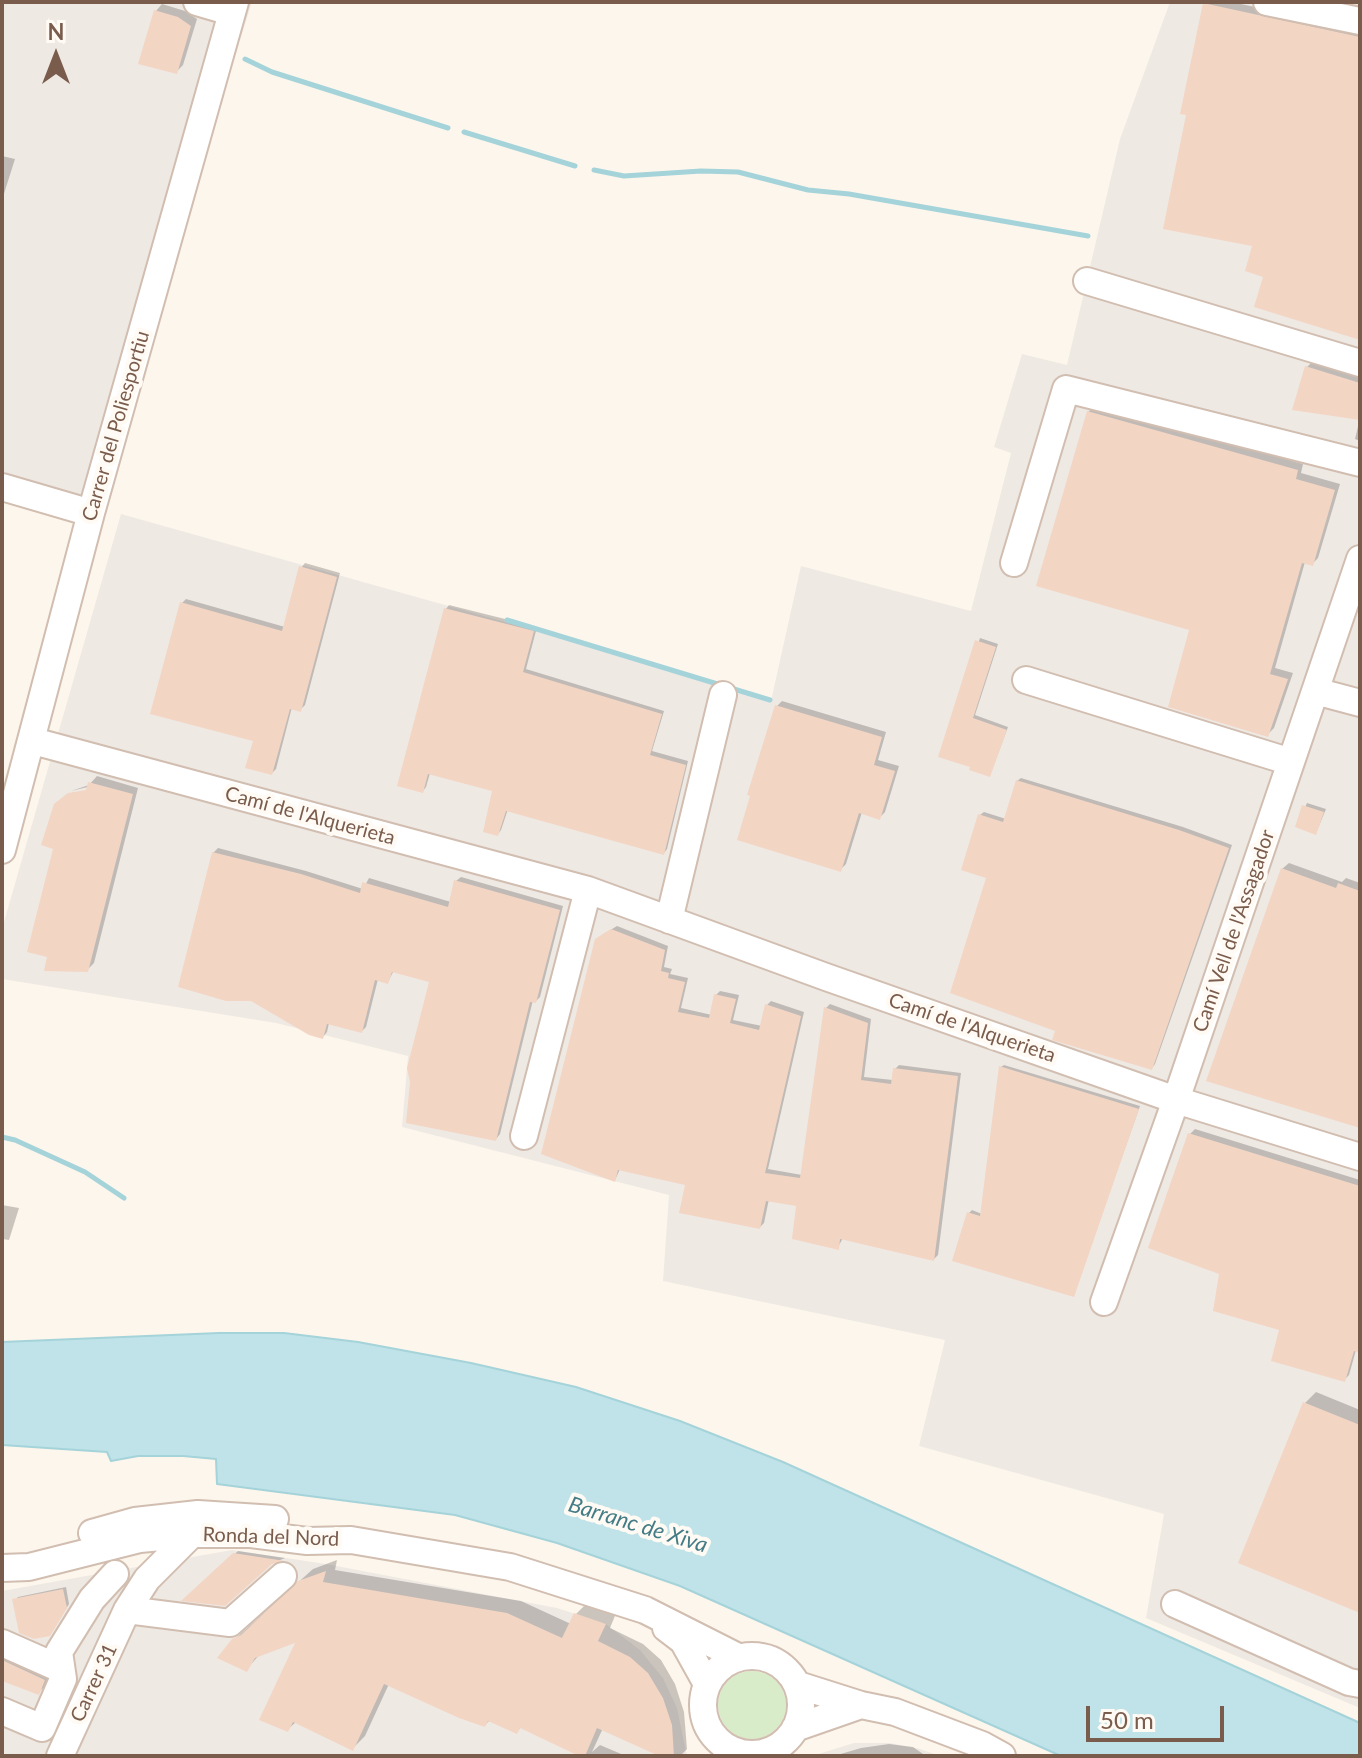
<!DOCTYPE html>
<meta charset="utf-8">
<style>
body{margin:0}
#map{position:relative;width:1362px;height:1758px;overflow:hidden;background:#fdf6ec;font-family:Lato,sans-serif}
canvas{display:block}
.frame{position:absolute;inset:0;border:4px solid #7a5c4d;pointer-events:none}
.north{position:absolute;left:16px;top:16px;width:80px;height:80px;-webkit-text-stroke:6px #fffaf3;paint-order:stroke;rotate:0deg;font-size:22px;font-weight:700;line-height:32px;text-align:center;color:#7a5c4d}
.north::after{content:'';display:block;margin:auto;width:28px;height:36px;background:#7a5c4d;clip-path:polygon(50% 0,100% 100%,50% 72%,0 100%)}
.scale{position:absolute;left:1086px;top:1706px;width:138px;height:36px;box-sizing:border-box;border:4px solid #7a5c4d;border-top:0;padding-left:10px;font-size:24px;line-height:28px;white-space:nowrap;color:#7a5c4d;-webkit-text-stroke:6px #fffaf3;paint-order:stroke}
</style>
<div id="map">
<canvas width="1362" height="1758"></canvas>
<div class="frame"></div>
<div class="north">N</div>
<div class="scale">50 m</div>
</div>
<script>
const context = document.querySelector('canvas').getContext('2d');
context.lineJoin = 'round';
function fillPath(path, color) {
  context.fillStyle = color;
  context.fill(path, 'evenodd');
}
function shape(rows) {
  const path = new Path2D();
  for (const r of rows) {
    if (r.length === 3) {
      path.moveTo(r[0] + r[2], r[1]);
      path.arc(r[0], r[1], r[2], 0, 2 * Math.PI);
      continue;
    }
    path.moveTo(r[0], r[1]);
    for (let i = 2; i < r.length; i += 2) path.lineTo(r[i], r[i + 1]);
  }
  return path;
}
function stroke(path, color, width, dash) {
  context.strokeStyle = color;
  context.lineWidth = width;
  context.lineCap = dash ? 'butt' : 'round';
  context.setLineDash(dash || []);
  context.stroke(path);
}
function drawText(font, color, halo, rows, align = 'center') {
  context.font = font + ' Lato,sans-serif';
  context.lineWidth = 8;
  context.setLineDash([]);
  context.textBaseline = 'middle';
  context.strokeStyle = halo;
  context.fillStyle = color;
  for (const [text, x, y, turn = 0] of rows) {
    context.save();
    context.translate(x, y);
    context.rotate((+turn || 0) * Math.PI / 180);
    context.textAlign = isNaN(turn) ? turn : align;
    if (halo) context.strokeText(text, 0, 0);
    context.fillText(text, 0, 0);
    context.restore();
  }
}
fillPath(shape([
 [2,2,252,2,88,523,2,498],
 [1170,2,1360,2,1360,1708,1146,1618,1164,1514,919,1446,945,1340,663,1281,669,1195,402,1127,408,1056,276,1023,2,979,2,929,121,514,534,630,771,701,801,566,971,611,1011,453,994,447,1022,354,1067,365,1120,139],
 [232,1550,326,1564,557,1608,606,1624,640,1650,663,1678,677,1708,687,1756,2,1756,2,1591],
 [854,1743,890,1743,920,1749,940,1756,812,1756]
]), '#efe9e4');
fillPath(shape([
 [752,1705,34]
]), '#d8ecc9');
const water = shape([
 [219,1333,284,1333,358,1342,471,1363,576,1387,680,1421,783,1462,1360,1723,1360,1756,1061,1756,680,1586,557,1543,455,1515,217,1484,216,1459,183,1456,138,1456,111,1461,107,1452,2,1445,2,1342,219,1333]
]);
fillPath(water, '#bfe3e8');
stroke(water, '#a5d3da', 2);
fillPath(shape([
 [1207,2,1232,2,1360,30,1360,338,1266,275,1255,245,1188,113],
 [162,4,185,11,197,19,183,65,176,72,156,11],
 [2,156,15,159,2,200],
 [1313,361,1360,375,1360,441,1355,439,1360,418,1307,367],
 [1095,406,1303,464,1301,473,1340,484,1318,558,1312,564,1305,562,1275,668,1293,673,1274,728,1267,735,1191,629,1088,412],
 [305,563,340,573,305,705,300,710,292,707,276,769,272,773,181,604,186,599,285,627,301,568],
 [449,605,537,627,526,669,664,711,652,751,688,761,667,849,664,853,508,809,501,830,498,834,494,790,430,773,426,787,423,791,446,609],
 [980,638,998,644,975,715,1008,727,990,775,972,766,940,755],
 [782,701,886,732,878,760,899,766,885,812,880,817,862,812,846,864,840,870,777,706],
 [97,776,138,788,94,963,87,970,96,789,96,785,71,791,89,785],
 [1021,778,1183,827,1232,845,1155,1064,1152,1068,1058,1029,988,876,980,815,984,812,1006,819,1017,781],
 [1307,803,1326,809,1316,833,1297,826],
 [218,848,306,871,363,889,369,878,451,902,456,881,461,877,563,906,540,997,536,1001,533,1000,500,1134,496,1139,431,980,394,970,388,982,378,979,366,1027,362,1031,329,1023,327,1032,323,1037,213,853],
 [1289,863,1342,882,1346,878,1360,883,1360,1126,1282,869],
 [617,926,668,946,664,967,672,969,670,974,688,978,681,1008,712,1015,716,995,720,991,739,995,733,1020,762,1026,767,1005,771,1001,804,1012,768,1169,802,1175,826,1008,830,1004,871,1019,864,1077,893,1080,895,1069,899,1065,961,1073,938,1255,934,1259,843,1238,838,1247,798,1204,769,1199,764,1223,760,1227,688,1183,620,1169,615,1180,602,935],
 [1004,1065,1140,1106,1073,1294,969,1213,972,1210,982,1214,1001,1067],
 [1195,1129,1360,1180,1360,1351,1356,1350,1349,1375,1344,1380,1282,1329,1222,1273,1190,1134],
 [2,1205,19,1208,9,1240,2,1239],
 [1316,1392,1360,1410,1360,1611,1305,1403],
 [238,1551,285,1558,185,1599],
 [337,1560,335,1570,521,1601,571,1624,576,1614,588,1602,617,1611,610,1628,643,1644,661,1660,675,1684,684,1712,687,1749,680,1756,664,1756,603,1728,592,1752,600,1745,626,1756,583,1756,521,1727,517,1732,490,1720,485,1725,389,1684,365,1736,352,1749,296,1722,287,1730,299,1640,261,1653,246,1670,234,1640,313,1569],
 [66,1587,69,1604,52,1631,15,1600,18,1597],
 [2,1646,55,1669,49,1682,38,1693,2,1679],
 [889,1744,913,1747,926,1756,834,1756,861,1748]
]), '#0003');
stroke(shape([
 [245,59,272,72,448,128],
 [464,132,575,166],
 [594,170,624,176,701,171,738,172,808,190,849,194,1088,236],
 [507,620,770,700],
 [2,1137,15,1140,85,1172,124,1198]
]), '#a5d3da', 5);
fillPath(shape([
 [1203,3,1360,37,1360,340,1254,307,1263,277,1245,271,1252,246,1163,229,1186,115,1180,114],
 [154,10,178,17,191,26,177,74,138,64],
 [1305,366,1360,383,1360,420,1292,410],
 [1087,411,1298,470,1296,479,1335,490,1313,566,1302,563,1270,674,1288,679,1268,737,1168,707,1189,630,1036,586],
 [299,566,337,577,301,712,290,709,272,775,245,768,253,741,150,714,180,602,282,631],
 [444,608,534,631,523,672,662,714,650,755,686,765,664,855,506,811,498,836,483,832,492,791,428,774,423,793,397,786],
 [975,640,996,647,973,718,1007,730,990,777,969,770,970,767,938,757],
 [775,705,882,737,874,765,895,771,880,820,859,813,841,872,737,840,750,796,747,795],
 [1016,780,1179,830,1229,848,1152,1070,1052,1040,1055,1031,950,993,986,878,961,870,978,814,1003,822],
 [88,782,133,794,88,972,44,971,47,957,27,952,53,849,41,845,54,804,68,793,86,790],
 [1302,805,1324,812,1316,835,1295,827],
 [212,852,301,874,360,893,362,882,448,907,454,880,560,910,536,1003,530,1002,496,1141,406,1123,410,1082,407,1068,429,982,392,972,388,984,375,980,362,1033,327,1024,323,1039,309,1035,251,1001,226,1001,178,987],
 [1281,868,1336,888,1338,883,1360,891,1360,1128,1206,1081],
 [611,929,665,950,661,971,669,973,668,978,685,982,678,1012,709,1018,714,994,736,999,730,1023,759,1030,765,1004,801,1016,765,1173,800,1178,824,1007,868,1023,861,1080,891,1084,893,1068,958,1076,934,1261,840,1239,839,1250,792,1239,796,1206,766,1201,760,1229,679,1213,685,1185,618,1170,615,1182,541,1154,595,939],
 [999,1066,1139,1109,1074,1297,952,1261,967,1212,980,1216],
 [1188,1133,1360,1186,1360,1353,1354,1351,1345,1382,1271,1361,1279,1330,1213,1311,1219,1274,1148,1248],
 [1303,1402,1360,1425,1360,1613,1238,1563],
 [233,1553,285,1561,272,1564,225,1606,181,1601],
 [326,1571,323,1582,507,1613,562,1638,574,1613,606,1624,598,1641,630,1657,648,1673,663,1698,672,1725,674,1756,659,1756,597,1728,585,1756,579,1756,520,1728,517,1734,488,1721,485,1727,459,1718,384,1684,353,1751,293,1722,288,1732,259,1720,295,1643,255,1658,247,1672,217,1658,232,1639,241,1635,298,1581],
 [63,1589,67,1608,50,1636,34,1639,19,1633,12,1599],
 [2,1660,45,1680,39,1695,2,1681]
]), '#f3d5c3');
const minor = shape([
 [197,2,231,12],
 [1267,2,1360,21],
 [1087,281,1360,363],
 [2,487,91,513],
 [1014,563,1066,389,1360,463],
 [1026,680,1291,762],
 [1315,691,1360,703],
 [33,741,588,890,826,977,1176,1100,1360,1157],
 [2,850,91,513,235,2],
 [669,920,723,695],
 [524,1136,588,890],
 [1104,1302,1176,1100,1360,559],
 [92,1533,135,1521,198,1514,275,1519],
 [2,1568,29,1567,140,1539,192,1534,251,1534,307,1541,351,1540,510,1567,645,1610,738,1657],
 [1175,1604,1349,1682,1360,1684],
 [127,1610,230,1623,283,1576],
 [666,1628,683,1641,707,1684],
 [2,1643,61,1669],
 [752,1705,49],
 [798,1685,861,1705,895,1712,982,1745,1002,1756],
 [2,1711,42,1728,63,1679,59,1652,92,1599,115,1574],
 [795,1728,861,1705],
 [60,1756,127,1610,147,1579,192,1534]
]);
stroke(minor, '#d1beb0', 30);
stroke(minor, '#fff', 26);
drawText('20px', '#7a5c4d', '#fffaf3', [
 ["Carrer del Poliesportiu",116,426,-74],
 ["Camí de l'Alquerieta",310,816,15],
 ["Camí Vell de l'Assagador",1234,931,-71],
 ["Camí de l'Alquerieta",972,1028,19],
 ["Ronda del Nord",271,1537,2],
 ["Carrer 31",94,1683,-65]
]);
drawText('italic 22px', '#437c86', '#fffaf3', [
 ["Barranc de Xiva",638,1525,17]
]);
</script>
